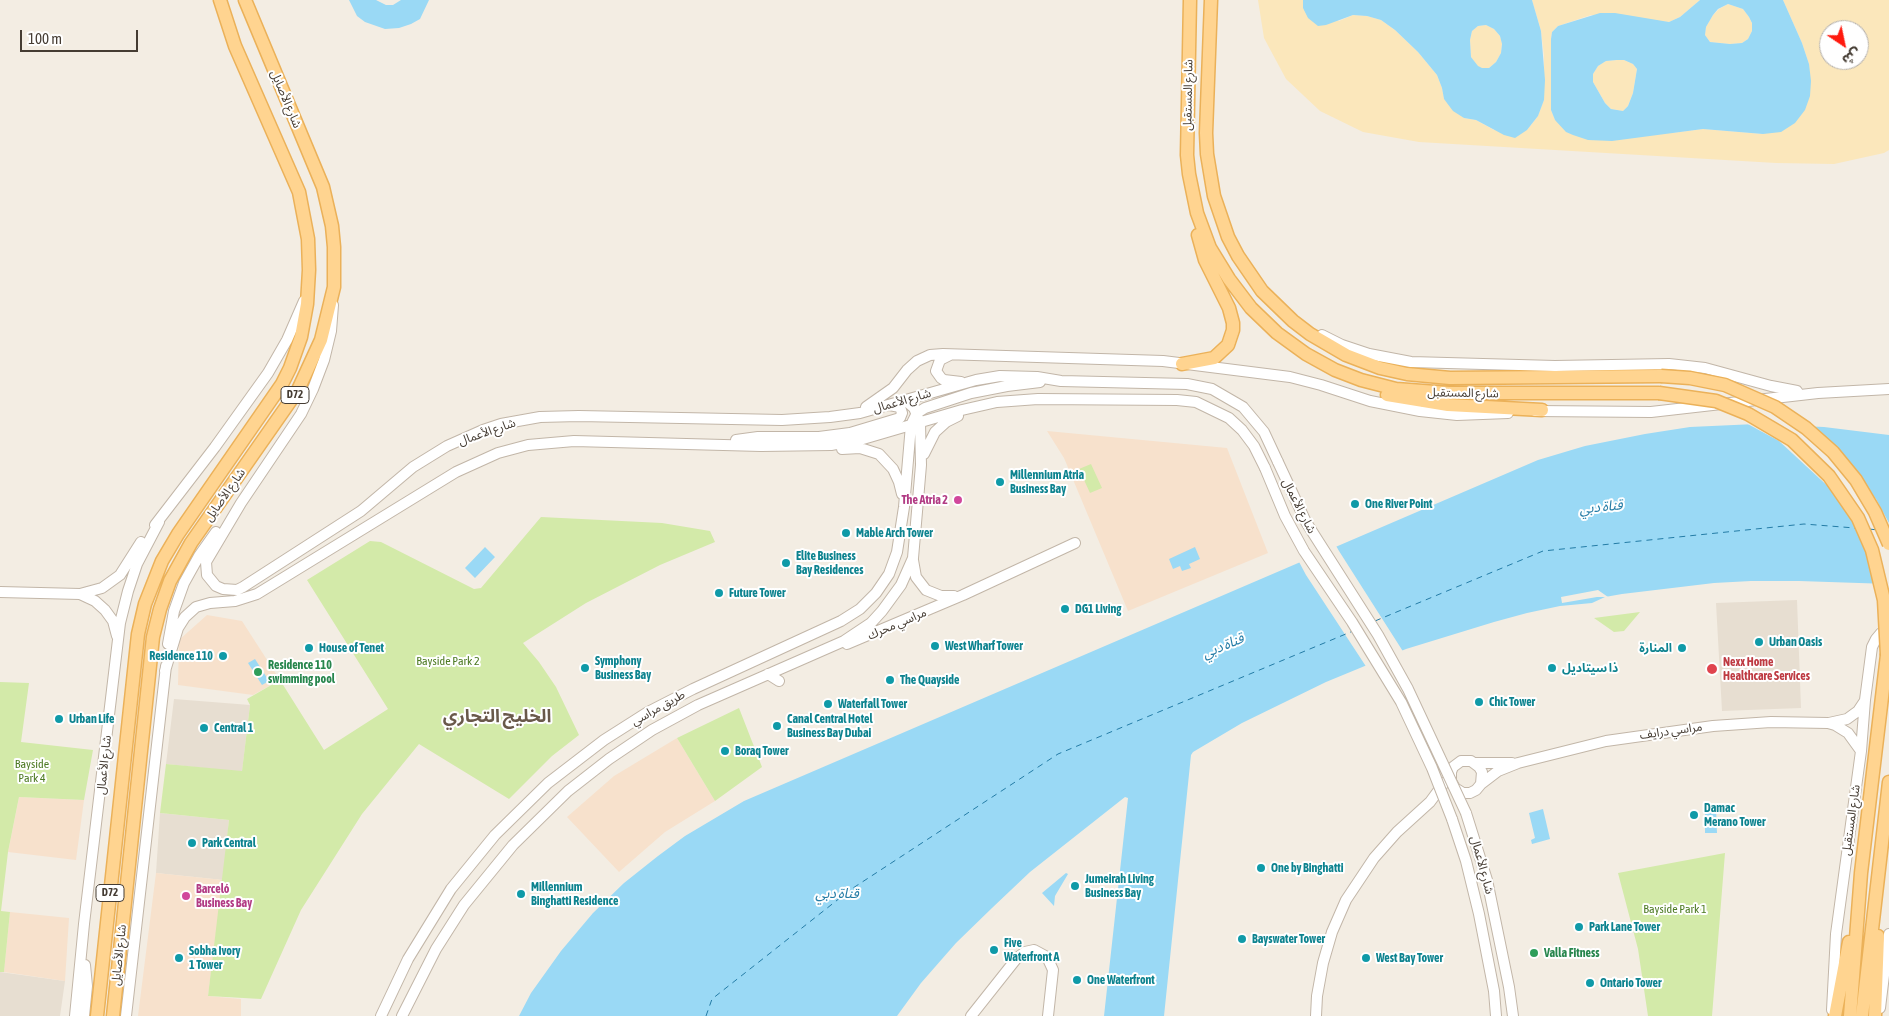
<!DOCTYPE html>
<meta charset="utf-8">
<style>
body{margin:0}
#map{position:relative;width:1889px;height:1016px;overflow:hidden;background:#f3ede3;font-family:"Asap Condensed","Noto Sans Arabic",sans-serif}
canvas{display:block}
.north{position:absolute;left:1819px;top:20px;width:50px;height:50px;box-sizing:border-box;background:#fff;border:1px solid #b5b1ad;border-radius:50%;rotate:146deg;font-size:14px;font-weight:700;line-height:20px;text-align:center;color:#453c33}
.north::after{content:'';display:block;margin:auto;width:18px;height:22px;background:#ff1a0e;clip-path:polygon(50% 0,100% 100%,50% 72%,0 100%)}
.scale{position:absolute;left:20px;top:30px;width:118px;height:22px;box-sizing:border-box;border:2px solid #453c33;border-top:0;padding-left:6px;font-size:15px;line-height:18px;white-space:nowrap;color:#453c33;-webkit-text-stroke:4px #fff;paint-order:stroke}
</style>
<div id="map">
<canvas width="1889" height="1016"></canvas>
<div class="north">ش</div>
<div class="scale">100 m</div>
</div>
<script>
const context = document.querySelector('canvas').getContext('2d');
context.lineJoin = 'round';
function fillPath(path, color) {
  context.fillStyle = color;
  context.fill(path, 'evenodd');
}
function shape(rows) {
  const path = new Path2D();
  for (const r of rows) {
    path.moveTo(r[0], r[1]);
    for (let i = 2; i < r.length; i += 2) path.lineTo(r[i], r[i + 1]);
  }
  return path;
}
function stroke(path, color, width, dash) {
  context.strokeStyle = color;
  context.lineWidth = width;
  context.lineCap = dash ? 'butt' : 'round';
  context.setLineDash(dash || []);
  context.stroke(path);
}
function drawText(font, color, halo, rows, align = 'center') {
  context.font = font + ' "Asap Condensed","Noto Sans Arabic",sans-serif';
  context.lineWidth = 4;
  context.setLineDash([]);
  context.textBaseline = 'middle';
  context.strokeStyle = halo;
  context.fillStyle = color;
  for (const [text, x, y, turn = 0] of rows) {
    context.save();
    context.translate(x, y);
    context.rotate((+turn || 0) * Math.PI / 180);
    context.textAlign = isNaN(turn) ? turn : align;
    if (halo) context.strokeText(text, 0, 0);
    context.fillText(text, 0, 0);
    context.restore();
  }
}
fillPath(shape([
 [1797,600,1801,708,1722,711,1716,603],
 [174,699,250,705,242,772,166,764],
 [160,813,229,820,223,880,156,873],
 [0,972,65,981,60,1016,0,1016]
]), '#e7ded1');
fillPath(shape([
 [1047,431,1227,448,1268,553,1128,611,1064,458],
 [207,615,242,621,280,680,253,695,178,685,179,640],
 [677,738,715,801,665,832,619,872,567,817,614,776],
 [19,797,84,800,76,860,8,852],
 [156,873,223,880,208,996,241,999,241,1016,138,1016],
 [10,912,69,918,65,981,4,972]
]), '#f7e1cc');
fillPath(shape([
 [1091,464,1102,488,1090,493,1079,469],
 [541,517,662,523,710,531,715,542,660,565,586,603,523,643,539,662,556,687,579,735,552,756,509,799,419,744,362,814,301,910,261,999,208,996,229,820,160,813,166,764,242,771,250,705,247,699,280,680,324,750,388,709,307,580,370,541,381,542,474,589,481,588],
 [1640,612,1624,631,1614,632,1594,618],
 [0,682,29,683,21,742,93,750,84,800,19,797,8,852,1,911,10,912,4,972,0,972],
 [739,708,762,767,715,801,677,738],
 [1725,853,1712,1016,1648,1016,1638,949,1618,873]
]), '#d3eaa9');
fillPath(shape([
 [1258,0,1303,0,1303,8,1339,21,1353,15,1367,16,1381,20,1395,30,1418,52,1437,75,1442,88,1444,99,1464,118,1476,120,1494,130,1527,130,1538,116,1544,100,1544,55,1541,31,1532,0,1700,0,1680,17,1669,22,1591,15,1558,26,1552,32,1551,39,1551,110,1555,120,1672,133,1703,129,1763,134,1809,64,1802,43,1783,0,1889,0,1889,150,1884,153,1834,164,1776,163,1419,142,1363,132,1320,111,1286,79,1264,38],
 [1829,30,1859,30,1859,60,1829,60],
 [1728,4,1743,9,1749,17,1752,23,1752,31,1748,39,1742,43,1730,44,1710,42,1705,35,1706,27,1713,15,1719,9],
 [1486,25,1494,29,1500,36,1502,43,1501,53,1496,62,1489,68,1482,68,1478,67,1471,57,1470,40,1472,31,1478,26],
 [1617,60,1624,60,1633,64,1637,69,1633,93,1628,106,1623,111,1611,109,1605,103,1593,82,1593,74,1598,66,1606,61]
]), '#fbe7bb');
fillPath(shape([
 [349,0,376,0,386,5,393,5,401,0,429,0,420,19,411,24,399,28,385,29,365,22,357,16],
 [1303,0,1532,0,1541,31,1545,80,1544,100,1538,116,1527,130,1515,138,1504,135,1476,120,1464,118,1453,111,1444,99,1442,88,1437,75,1418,52,1395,30,1381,20,1367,16,1353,15,1326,25,1318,26,1308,18,1303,8],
 [1486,25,1494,29,1500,36,1502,44,1501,53,1496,62,1489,68,1482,68,1478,66,1471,57,1470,40,1472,31,1478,26],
 [1700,0,1783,0,1802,43,1809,64,1811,81,1810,96,1805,110,1795,123,1781,132,1763,134,1703,129,1612,141,1588,140,1573,135,1566,132,1555,120,1551,110,1551,39,1552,32,1558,26,1600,13,1615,13,1669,22,1680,17],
 [1728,4,1743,9,1749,17,1752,23,1752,31,1748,39,1742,43,1730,44,1710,42,1705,35,1706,27,1713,15,1718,9],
 [1617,60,1624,60,1633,64,1637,69,1633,93,1628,106,1623,111,1611,109,1605,103,1593,82,1593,74,1598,66,1606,61],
 [1756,424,1824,427,1889,435,1889,584,1799,581,1751,581,1714,583,1622,594,1605,597,1592,603,1560,606,1527,613,1494,622,1406,649,1326,682,1242,723,1193,752,1191,755,1164,1016,1104,1016,1128,798,1125,797,1030,872,992,908,956,943,921,983,897,1016,519,1016,531,993,561,951,593,913,624,883,658,856,685,836,744,801,1538,460,1585,446,1645,434,1690,427],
 [485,547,495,557,475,578,465,568],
 [1195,547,1200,559,1189,564,1191,568,1182,571,1180,566,1173,569,1169,559],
 [255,659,269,681,262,685,248,663],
 [1705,808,1716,808,1717,833,1705,833],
 [1543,809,1550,839,1532,844,1531,840,1535,838,1529,813],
 [1066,873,1068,874,1055,896,1054,906,1042,893]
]), '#9ad9f5');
fillPath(shape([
 [1756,421,1809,424,1858,474,1876,499,1889,523,1889,587,1874,586,1871,567,1862,540,1849,514,1833,491,1779,441,1744,422],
 [1335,544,1339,551,1404,653,1367,668,1306,575,1298,560],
 [1598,590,1608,597,1597,597,1562,603,1561,597]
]), '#f3ede3');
stroke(shape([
 [1869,529,1878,530],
 [1375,621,1543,551,1804,524,1855,528],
 [706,1016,712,999,850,890,1058,754,1353,631]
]), '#247ca6', 1, [6, 5]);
const minor = shape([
 [333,305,331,331,324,360,313,389,301,414,241,503,206,562,207,575,216,586,223,589,237,590,243,587,361,511,413,467,447,446,483,430,501,424,540,417,579,416,782,420,830,417,860,413,976,380,1000,376,1037,377,1061,381,1187,384,1212,389,1243,407,1264,432,1278,462],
 [1322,335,1342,345,1369,354,1411,362,1555,366,1669,364,1705,368,1771,386,1797,391],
 [950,355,940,360,936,371,941,378,944,380,961,382],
 [866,407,893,388,907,370,917,361,930,355,943,354,1163,361,1290,377,1321,385,1370,401,1420,411,1457,415,1508,413],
 [1535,411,1651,412,1818,393,1889,389],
 [736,440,758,437,819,437,850,433,900,418,902,413,900,407,889,405],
 [842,449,860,448,879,454,893,469,899,482,902,494],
 [924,454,935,432,946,422,958,416],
 [155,525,215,447,268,373,287,340,304,301],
 [913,560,916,577,926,590,941,596,954,596],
 [0,592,80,594,102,588,120,575,141,542],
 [80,594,95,601,105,610,113,621,117,636],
 [168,644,174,611,184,583,199,556,216,532],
 [847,644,963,595,1075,543],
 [165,671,178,628,185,617,196,607,210,603,235,601,257,594,456,472,498,453,528,445,574,441,761,446,831,445,863,439,962,410,997,402,1038,399,1177,400,1196,402,1229,418,1242,430,1254,446,1265,468],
 [768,674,779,681],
 [1829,723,1847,719,1858,711,1864,702],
 [1475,763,1512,763],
 [1481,784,1482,772,1479,767,1471,761,1461,761,1453,767,1451,772,1451,781,1455,788,1463,793,1470,793,1476,790,1481,784,1498,771,1518,763,1606,741,1713,726,1771,722,1828,723,1835,725,1848,733,1861,751],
 [1466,813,1487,880,1509,987,1513,1016],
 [1452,819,1466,861,1479,914,1494,991,1496,1016],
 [1880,1008,1889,934],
 [1832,1010,1836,934,1861,751,1865,700,1872,647,1876,639,1881,633,1889,629],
 [75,1016,84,924,120,623,128,591,137,564,159,522],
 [84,1016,87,986,85,965],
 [126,1016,166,666],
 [381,1016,408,959,451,889,495,835,548,783,604,740,648,712,693,689,841,621,860,609,876,593,889,574,897,552,904,507,911,425,917,413,925,408,971,393,1007,386,1040,382],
 [402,1016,436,949,464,905,513,845,568,791,609,759,652,730,698,705,844,641,871,623,882,611,901,585,913,558,921,465,920,423,914,408,905,400],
 [971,1016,1017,958,1025,952,1034,950,1047,957,1053,970,1048,1016],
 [1316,1016,1317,996,1323,963,1332,932,1346,900,1374,858,1397,832,1430,802,1444,783]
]);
const major = shape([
 [1190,0,1187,155,1189,174,1197,213,1210,248,1229,279,1251,308,1277,333,1306,354,1335,370,1361,380,1396,389,1449,393,1659,393],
 [1211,0,1206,133,1207,154,1214,196,1228,237,1238,256,1262,291,1293,321,1310,334,1346,355,1380,368,1407,374,1450,378,1661,376],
 [1182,364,1214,358,1228,345,1233,330,1233,323,1229,308,1205,260,1198,235],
 [1387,395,1448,405,1542,410],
 [97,1016,138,634,145,604,162,561,178,534,282,384,290,368,301,337,307,304,309,270,308,239,299,192,235,46,220,0],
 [113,1016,153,637,160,609,170,581,191,543,298,390,321,340,334,287,334,247,332,226,323,187,245,0],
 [1835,1016,1849,942],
 [1850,1016,1861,873,1887,655],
 [1862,1016,1889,782],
 [1875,1016,1878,936]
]);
stroke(minor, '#c2b6a8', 12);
stroke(major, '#ebb159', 15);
stroke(minor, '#fff', 10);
stroke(major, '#ffd490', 12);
const minorBridge = shape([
 [1278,462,1306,522,1378,635,1408,689,1466,813],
 [1265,468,1285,516,1304,551,1352,622,1401,702,1432,768,1452,819]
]);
const majorBridge = shape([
 [1661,376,1690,378,1725,385,1775,407,1806,428,1833,452,1856,480,1875,512,1889,544],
 [1659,393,1716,401,1748,414,1792,440,1829,476,1858,518,1872,550,1884,600,1887,655]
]);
stroke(minorBridge, '#c2b6a8', 12, []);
stroke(majorBridge, '#ebb159', 15, []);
stroke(minorBridge, '#fff', 10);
stroke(majorBridge, '#ffd490', 12);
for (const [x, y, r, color] of [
 [1000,482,5,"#0f9aa8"],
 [958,500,5,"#d1479c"],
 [1355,504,5,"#0f9aa8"],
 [846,533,5,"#0f9aa8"],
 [786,563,5,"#0f9aa8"],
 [719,593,5,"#0f9aa8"],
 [1065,609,5,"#0f9aa8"],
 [1759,642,5,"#0f9aa8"],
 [935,646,5,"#0f9aa8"],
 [309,648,5,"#0f9aa8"],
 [1682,648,5,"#0f9aa8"],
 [223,656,5,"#0f9aa8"],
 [585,668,5,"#0f9aa8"],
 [1552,668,5,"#0f9aa8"],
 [1712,669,6,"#e0444e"],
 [258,672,5,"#2e9e5b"],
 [890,680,5,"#0f9aa8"],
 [1479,702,5,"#0f9aa8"],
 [828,704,5,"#0f9aa8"],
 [59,719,5,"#0f9aa8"],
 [777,726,5,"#0f9aa8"],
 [204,728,5,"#0f9aa8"],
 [725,751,5,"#0f9aa8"],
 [1694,815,5,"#0f9aa8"],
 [192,843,5,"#0f9aa8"],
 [1261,868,5,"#0f9aa8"],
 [1075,886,5,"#0f9aa8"],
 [521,894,5,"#0f9aa8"],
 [186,896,5,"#d1479c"],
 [1579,927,5,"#0f9aa8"],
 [1242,939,5,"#0f9aa8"],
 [994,950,5,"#0f9aa8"],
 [1534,953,5,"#2e9e5b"],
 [179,958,5,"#0f9aa8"],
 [1366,958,5,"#0f9aa8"],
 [1077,980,5,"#0f9aa8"],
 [1590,983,5,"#0f9aa8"]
]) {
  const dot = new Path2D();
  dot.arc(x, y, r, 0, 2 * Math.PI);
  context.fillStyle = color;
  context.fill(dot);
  stroke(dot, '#fff', 2);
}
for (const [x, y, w] of [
 [295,395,28],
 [110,893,28]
]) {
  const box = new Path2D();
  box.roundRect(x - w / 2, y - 8.5, w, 17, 4);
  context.fillStyle = '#fff';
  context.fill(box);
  stroke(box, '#453c33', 1);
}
drawText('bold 11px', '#453c33', null, [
 ["D72",295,395],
 ["D72",110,893]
]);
drawText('12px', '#453c33', '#fff', [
 ["شارع المستقبل",1188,95,-89],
 ["شارع الأصايل",286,99,67],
 ["شارع المستقبل",1463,393,1],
 ["شارع الأعمال",902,401,-16],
 ["شارع الأعمال",487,432,-19],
 ["شارع الأصايل",225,495,-55],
 ["شارع الأعمال",1299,506,63],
 ["مراسي محرك",897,624,-23],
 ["طريق مراسي",658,708,-29],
 ["مراسي درايف",1671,731,-8],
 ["شارع الأعمال",104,765,-84],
 ["شارع المستقبل",1851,820,-82],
 ["شارع الأعمال",1482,865,75],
 ["شارع الأصايل",119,955,-84]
]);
drawText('bold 12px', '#0d838f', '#fff', [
 ["Millennium Atria",1010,475],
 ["Business Bay",1010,489],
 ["One River Point",1365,504],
 ["Mable Arch Tower",856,533],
 ["Elite Business",796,556],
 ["Bay Residences",796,570],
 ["Future Tower",729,593],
 ["DG1 Living",1075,609],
 ["Urban Oasis",1769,642],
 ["West Wharf Tower",945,646],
 ["House of Tenet",319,648],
 ["المنارة",1672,648,"right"],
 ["Residence 110",213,656,"right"],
 ["Symphony",595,661],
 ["Business Bay",595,675],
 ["ذا سيتاديل",1562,668],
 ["The Quayside",900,680],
 ["Chic Tower",1489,702],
 ["Waterfall Tower",838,704],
 ["Urban Life",69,719],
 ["Canal Central Hotel",787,719],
 ["Business Bay Dubai",787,733],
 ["Central 1",214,728],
 ["Boraq Tower",735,751],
 ["Damac",1704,808],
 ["Merano Tower",1704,822],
 ["Park Central",202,843],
 ["One by Binghatti",1271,868],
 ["Jumeirah Living",1085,879],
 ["Business Bay",1085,893],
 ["Millennium",531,887],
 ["Binghatti Residence",531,901],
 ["Park Lane Tower",1589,927],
 ["Bayswater Tower",1252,939],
 ["Five",1004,943],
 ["Waterfront A",1004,957],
 ["Sobha Ivory",189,951],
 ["1 Tower",189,965],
 ["West Bay Tower",1376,958],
 ["One Waterfront",1087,980],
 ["Ontario Tower",1600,983]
], 'left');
drawText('bold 12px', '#b23c85', '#fff', [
 ["The Atria 2",948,500],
 ["Barceló",196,889,"left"],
 ["Business Bay",196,903,"left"]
], 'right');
drawText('12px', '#4d7a23', '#fff', [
 ["Bayside Park 2",448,661],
 ["Bayside",32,764],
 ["Park 4",32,778],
 ["Bayside Park 1",1675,909]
]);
drawText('bold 12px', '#be3a42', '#fff', [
 ["Nexx Home",1723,662],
 ["Healthcare Services",1723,676]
], 'left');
drawText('bold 12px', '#27864d', '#fff', [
 ["Residence 110",268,665],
 ["swimming pool",268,679],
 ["Valla Fitness",1544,953]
], 'left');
drawText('italic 14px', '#247ca6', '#fff', [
 ["قناة دبي",1601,507,-6],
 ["قناة دبي",1223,646,-23],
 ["قناة دبي",837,894]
]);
drawText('bold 18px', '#69594a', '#fff', [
 ["الخليج التجاري",497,716]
]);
</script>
